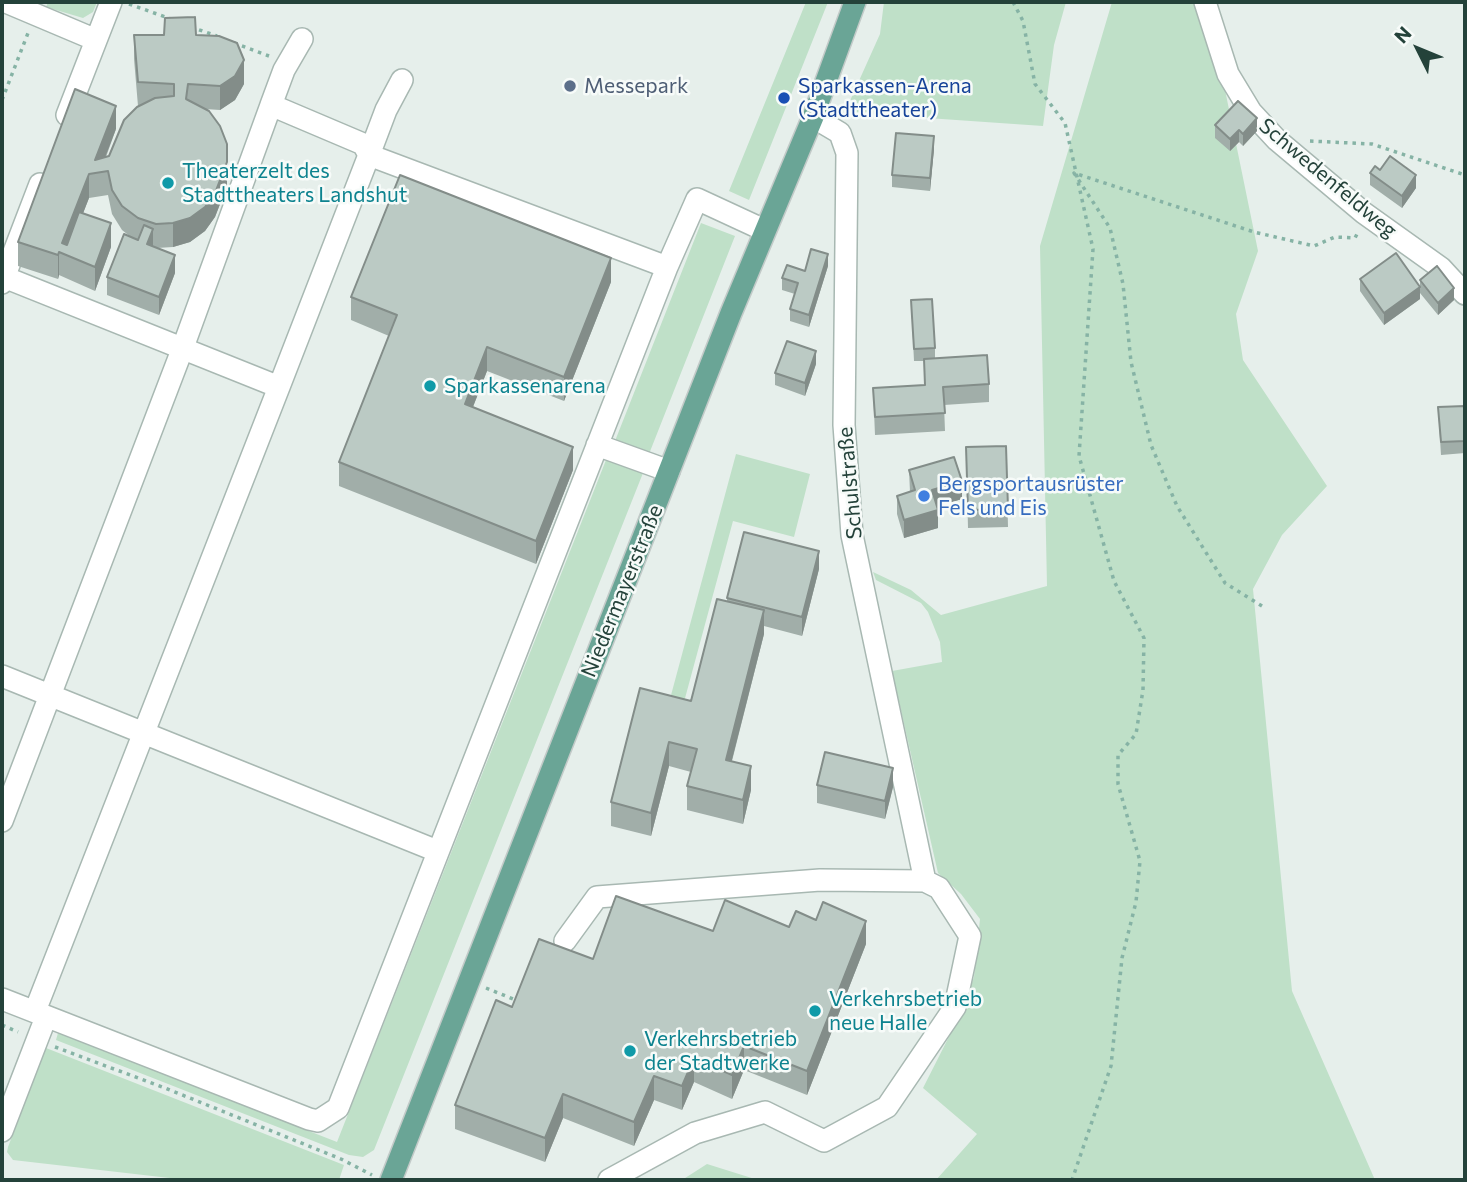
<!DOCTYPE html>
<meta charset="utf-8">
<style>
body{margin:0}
#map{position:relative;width:1467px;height:1182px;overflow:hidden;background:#e6efeb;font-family:Commissioner,sans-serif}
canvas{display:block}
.frame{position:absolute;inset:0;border:4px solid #24423a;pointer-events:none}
.north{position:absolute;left:1383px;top:14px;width:70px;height:70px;-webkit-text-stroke:5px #f7fbf9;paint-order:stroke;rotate:313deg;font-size:19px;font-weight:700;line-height:28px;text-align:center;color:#24423a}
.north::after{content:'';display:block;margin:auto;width:24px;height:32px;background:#24423a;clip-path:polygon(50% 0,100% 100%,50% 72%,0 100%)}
</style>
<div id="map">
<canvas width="1467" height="1182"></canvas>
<div class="frame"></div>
<div class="north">N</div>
</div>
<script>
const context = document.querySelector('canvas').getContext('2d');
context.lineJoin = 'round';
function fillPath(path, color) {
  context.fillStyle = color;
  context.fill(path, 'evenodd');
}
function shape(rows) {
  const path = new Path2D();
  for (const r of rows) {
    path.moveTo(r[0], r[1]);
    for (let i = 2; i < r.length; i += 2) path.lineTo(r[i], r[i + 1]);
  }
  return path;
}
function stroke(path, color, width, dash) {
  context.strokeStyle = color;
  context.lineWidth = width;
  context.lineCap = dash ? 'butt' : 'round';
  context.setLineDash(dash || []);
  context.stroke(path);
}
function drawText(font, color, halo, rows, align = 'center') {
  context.font = font + ' Commissioner,sans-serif';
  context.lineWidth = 5;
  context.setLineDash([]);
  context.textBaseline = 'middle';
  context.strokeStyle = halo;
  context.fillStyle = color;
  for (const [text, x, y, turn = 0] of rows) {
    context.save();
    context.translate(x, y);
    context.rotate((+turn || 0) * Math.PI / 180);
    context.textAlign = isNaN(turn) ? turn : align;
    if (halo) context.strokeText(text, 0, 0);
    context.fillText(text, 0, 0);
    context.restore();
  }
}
fillPath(shape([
 [48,2,97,2,93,12,83,18,46,7],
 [806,2,828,2,749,200,729,191],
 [884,2,1066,2,1054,45,1043,126,855,113,849,103,880,34],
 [1112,2,1207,2,1258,251,1236,314,1243,360,1327,486,1282,535,1253,589,1292,991,1375,1180,936,1180,977,1134,923,1088,962,1011,974,977,980,919,961,894,938,873,892,671,942,662,940,642,928,612,921,603,876,580,873,572,911,590,941,615,1047,586,1040,246],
 [701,223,735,236,649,454,615,441],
 [736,454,810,474,794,537,733,521,681,713,667,710],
 [606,460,643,473,374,1150,363,1157,349,1155,56,1040,58,1033,337,1142],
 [46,1048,344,1165,339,1180,187,1180,13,1160,7,1152,8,1147],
 [707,1164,758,1180,682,1180]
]), '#bfe0c8');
const minor = shape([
 [6,2,96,40],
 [1205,2,1228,74,1251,112,1277,140,1364,213,1441,268,1465,294],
 [271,105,284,70,302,39],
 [67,115,111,2],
 [813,117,840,133,847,153,844,425,852,535,925,881],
 [369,155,386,110,402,80],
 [4,277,279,387,369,155,667,267,697,199,764,230],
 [2,283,40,184],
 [597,445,669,471],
 [2,676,437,851],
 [2,821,182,350,271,105,363,144,369,155],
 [565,941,597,897,820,880,925,881,939,888,970,936,955,1007,887,1107,824,1141,765,1112,695,1133,609,1180],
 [2,999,309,1119,318,1121,338,1108,667,267],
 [35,1011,279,387],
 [2,1131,46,1017]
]);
const major = shape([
 [391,1180,731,313,813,117,855,2]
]);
stroke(minor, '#a8b8b2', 24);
stroke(major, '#c2cac8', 24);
stroke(shape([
 [1013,2,1023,21,1035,84,1065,123,1093,249,1079,456,1114,581,1144,638,1143,690,1136,734,1118,755,1118,784,1140,861,1136,902,1122,958,1111,1066,1072,1180],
 [129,4,171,19],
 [191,27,217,36],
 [234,43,269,56],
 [2,100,28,33],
 [1310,141,1372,144,1465,175],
 [1262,606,1225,583,1177,506,1151,445,1131,362,1123,284,1110,228,1074,173,1254,232,1314,246,1335,237,1355,238,1357,234],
 [486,988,518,1001],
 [2,1025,18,1032],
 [55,1047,165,1088,341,1159,372,1175]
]), '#86b3a5', 3.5, [3.5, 5]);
stroke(minor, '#fff', 21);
stroke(major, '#6aa596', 21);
fillPath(shape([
 [134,35,196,35,244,84,235,100,220,110,205,109,227,186,215,217,205,231,190,242,173,247,157,248,175,273,159,315,107,295,107,277,132,238,122,230,112,214,108,195,89,198,83,213,111,247,95,291,59,275,58,279,18,266,18,242,116,129,106,157,109,156,138,106,134,59],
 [1215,125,1257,131,1243,146,1239,142,1230,151,1215,138],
 [934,149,930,191,892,187,892,175],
 [1380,170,1416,188,1402,208,1370,185,1370,173],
 [828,266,809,327,790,321,790,309,795,294,782,290,782,278,805,271],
 [1360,279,1420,286,1420,280,1454,300,1438,315,1420,293,1420,299,1384,325,1360,291],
 [611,282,564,401,487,371,473,407,573,470,536,564,339,486,339,462,389,336,351,320,351,297],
 [911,300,935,348,935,358,989,384,989,402,944,405,945,431,875,435,873,388,924,385,924,361,914,361],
 [816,364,805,396,775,385,775,373],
 [1465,406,1465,453,1441,455,1438,407],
 [1006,446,1008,527,968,528,966,447],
 [909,470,962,499,937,506,938,528,904,538,897,514,897,496,910,492],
 [819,569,802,636,764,626,764,634,732,761,751,790,743,824,687,810,687,786,691,772,669,766,651,836,611,826,611,802,691,701,727,601,727,598],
 [817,785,893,787,885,819,817,803],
 [789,927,866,944,807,1095,744,1070,732,1099,694,1082,682,1110,654,1100,634,1146,563,1118,545,1162,455,1129,455,1105,512,1007,593,959,713,931]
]), '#a1aea9');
fillPath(shape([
 [244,60,244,84,235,100,220,110,220,86],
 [116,106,116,129,99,173,95,160],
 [1257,118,1257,131,1243,146,1243,134],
 [1239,130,1239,142,1230,151,1230,139],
 [934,136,934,149,930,191,930,178],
 [227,162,227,186,215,217,205,231,190,242,173,247,173,223],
 [89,174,89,198,67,255,62,243],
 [1416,175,1416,188,1402,208,1402,196],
 [111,223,111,247,95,291,95,267],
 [153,229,153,247,147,244],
 [59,252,59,275,58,279,58,255],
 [828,254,828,266,809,327,809,315],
 [175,255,175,273,159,315,159,297],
 [611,258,611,282,564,401,564,377],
 [1420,287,1420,299,1384,325,1384,313],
 [1454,288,1454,300,1438,315,1438,303],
 [487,347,487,371,465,427,465,404],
 [816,351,816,364,805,396,805,383],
 [573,447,573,470,536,564,536,541],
 [962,481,962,499,932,508,932,490],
 [938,510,938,528,904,538,904,520],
 [819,551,819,569,802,636,802,617],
 [764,610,764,634,726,783,726,760],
 [669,742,669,766,651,836,651,813],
 [751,766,751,790,743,824,743,800],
 [893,768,893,787,885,819,885,801],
 [866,921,866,944,807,1095,807,1071],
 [744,1046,744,1070,732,1099,732,1075],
 [694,1058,694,1082,682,1110,682,1086],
 [654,1076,654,1100,634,1146,634,1122],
 [563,1094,563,1118,545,1162,545,1138]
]), '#838d89');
const building = shape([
 [195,17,196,35,219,36,237,43,244,60,235,76,220,86,188,84,186,99,209,111,220,126,227,144,227,162,215,193,205,207,190,218,173,223,156,224,138,218,122,206,112,190,108,171,89,174,62,243,67,245,79,212,111,223,95,267,59,252,58,255,18,242,75,89,116,106,95,160,109,156,124,120,137,107,155,98,174,96,174,84,138,82,134,35,164,35,165,18,195,17],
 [1238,101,1257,118,1243,134,1239,130,1230,139,1215,125,1238,101],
 [896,133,934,136,930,178,892,175,896,133],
 [1390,156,1416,175,1402,196,1370,173,1375,166,1380,170,1390,156],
 [400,175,611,258,564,377,487,347,465,404,573,447,536,541,339,462,397,315,351,297,400,175],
 [144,225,153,229,147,244,175,255,159,297,107,277,124,234,138,240,144,225],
 [811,249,828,254,809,315,790,309,798,283,782,278,787,265,805,271,811,249],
 [1396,253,1420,287,1384,313,1360,279,1396,253],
 [1437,266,1454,288,1438,303,1420,280,1437,266],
 [932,299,935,348,914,349,911,300,932,299],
 [787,341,816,351,805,383,775,373,787,341],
 [987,355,989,384,943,387,945,413,875,417,873,388,925,385,924,359,987,355],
 [1465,406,1465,441,1441,442,1438,407,1465,406],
 [1006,446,1008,509,968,510,966,447,1006,446],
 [954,457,962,481,932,490,938,510,904,520,897,496,915,490,909,470,954,457],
 [744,532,819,551,802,617,727,598,744,532],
 [717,599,764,610,726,760,751,766,743,800,687,786,697,749,669,742,651,813,611,802,640,688,691,701,717,599],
 [825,752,893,768,885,801,817,785,825,752],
 [616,896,713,931,725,900,789,927,796,911,816,920,823,902,866,921,807,1071,744,1046,732,1075,694,1058,682,1086,654,1076,634,1122,563,1094,545,1138,455,1105,496,1000,512,1007,539,939,593,959,616,896]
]);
fillPath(building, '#bbcac4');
stroke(building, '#838d89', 2);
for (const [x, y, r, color] of [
 [570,86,7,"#5c6f8a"],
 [784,98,7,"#1a4fb4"],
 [168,183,7,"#0f9aa8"],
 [430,386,7,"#0f9aa8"],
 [924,496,7,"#3f7fe0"],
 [815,1011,7,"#0f9aa8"],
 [630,1051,7,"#0f9aa8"]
]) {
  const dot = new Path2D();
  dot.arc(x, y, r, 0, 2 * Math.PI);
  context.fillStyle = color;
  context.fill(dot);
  stroke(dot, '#f7fbf9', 2.5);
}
drawText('21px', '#4e5e75', '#f7fbf9', [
 ["Messepark",584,86]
], 'left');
drawText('21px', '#164399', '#f7fbf9', [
 ["Sparkassen-Arena",798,86],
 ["(Stadttheater)",798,110]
], 'left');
drawText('21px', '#0d838f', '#f7fbf9', [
 ["Theaterzelt des",182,171],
 ["Stadttheaters Landshut",182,195],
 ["Sparkassenarena",444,386],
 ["Verkehrsbetrieb",829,999],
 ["neue Halle",829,1023],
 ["Verkehrsbetrieb",644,1039],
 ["der Stadtwerke",644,1063]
], 'left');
drawText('21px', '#24423a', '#f7fbf9', [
 ["Schwedenfeldweg",1328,178,40],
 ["Schulstraße",850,483,-95],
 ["Niedermayerstraße",622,591,-68]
]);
drawText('21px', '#366cbe', '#f7fbf9', [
 ["Bergsportausrüster",938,484],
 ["Fels und Eis",938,508]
], 'left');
</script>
